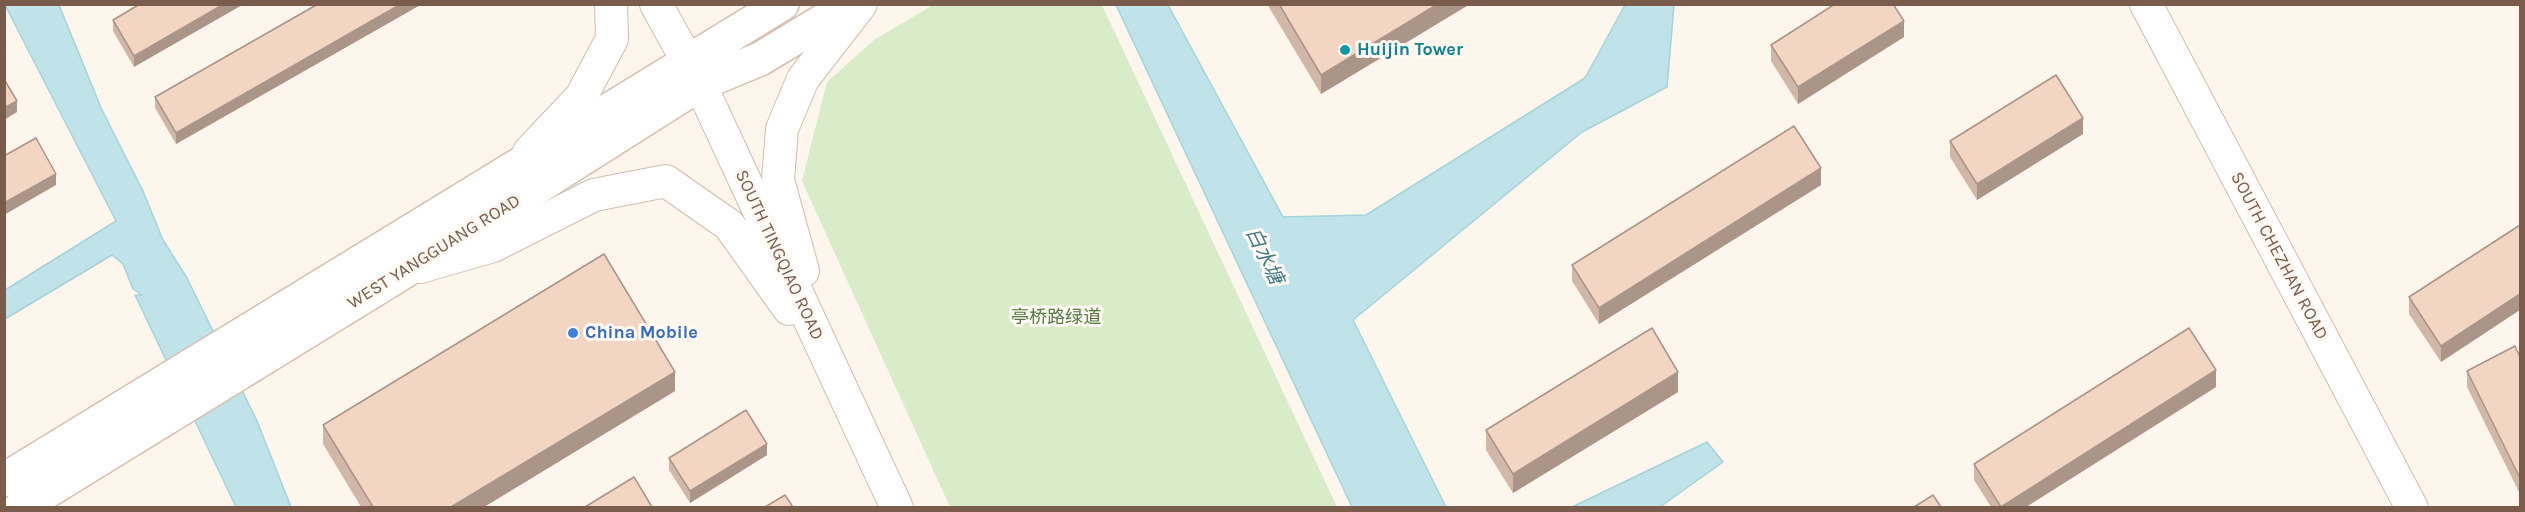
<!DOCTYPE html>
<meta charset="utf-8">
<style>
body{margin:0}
#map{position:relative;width:2525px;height:512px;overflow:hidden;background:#fdf6ec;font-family:Karla,sans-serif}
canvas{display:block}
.frame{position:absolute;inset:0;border:6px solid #7a5c4d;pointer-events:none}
</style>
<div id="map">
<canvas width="2525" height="512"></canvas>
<div class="frame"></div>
</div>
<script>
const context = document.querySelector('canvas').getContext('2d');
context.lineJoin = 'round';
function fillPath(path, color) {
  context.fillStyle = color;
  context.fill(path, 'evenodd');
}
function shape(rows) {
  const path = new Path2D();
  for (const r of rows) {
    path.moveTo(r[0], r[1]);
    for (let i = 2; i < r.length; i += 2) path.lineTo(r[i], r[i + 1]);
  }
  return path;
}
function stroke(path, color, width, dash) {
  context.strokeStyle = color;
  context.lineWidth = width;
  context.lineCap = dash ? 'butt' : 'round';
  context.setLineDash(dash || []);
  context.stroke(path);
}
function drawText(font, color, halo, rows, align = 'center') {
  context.font = font + ' Karla,"Noto Sans SC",sans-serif';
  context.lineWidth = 6;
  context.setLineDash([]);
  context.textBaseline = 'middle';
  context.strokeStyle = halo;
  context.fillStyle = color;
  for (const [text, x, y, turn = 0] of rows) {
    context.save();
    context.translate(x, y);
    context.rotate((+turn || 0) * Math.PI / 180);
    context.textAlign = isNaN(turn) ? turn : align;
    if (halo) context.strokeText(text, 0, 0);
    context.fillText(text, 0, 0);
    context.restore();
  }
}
fillPath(shape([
 [933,5,1102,5,1337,507,950,507,802,181,827,82,874,40]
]), '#d8ecc9');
const water = shape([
 [5,5,59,5,102,110,143,191,163,240,187,278,257,421,291,507,236,507,135,295,142,295,133,289,123,264,112,255,5,319,5,290,116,221,5,5],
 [1116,5,1168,5,1283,217,1366,215,1585,78,1625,5,1674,5,1667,87,1582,132,1353,320,1446,507,1352,507,1116,5],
 [1707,442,1723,462,1660,507,1572,507,1707,442]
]);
fillPath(water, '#bfe3e8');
stroke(water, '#a5d3da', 1.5);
const tertiary = shape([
 [656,4,700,84,897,508],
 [2146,4,2412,508],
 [529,152,581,97,612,39,611,4],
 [420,267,493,246,594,195,666,181,729,225,789,309],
 [803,271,778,180,782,129,803,79,861,4]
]);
const secondary = shape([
 [4,480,782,4],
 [20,508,402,273,700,84,760,59,851,4]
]);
stroke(tertiary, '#d1beb0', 34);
stroke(secondary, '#d6c0b0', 36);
stroke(tertiary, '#fff', 32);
stroke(secondary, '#fff', 33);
fillPath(shape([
 [140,4,134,67,113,31,113,20],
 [318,4,422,4,176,144,155,108,155,97],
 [1267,4,1470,4,1321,94],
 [1904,37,1798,104,1771,61,1771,45],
 [2083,134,1977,200,1950,157,1950,141],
 [2520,147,2520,166,2519,164,2519,148],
 [1821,185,1599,324,1572,281,1572,265],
 [2520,225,2441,362,2409,314,2409,297],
 [2520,357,2520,494,2467,387,2467,371],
 [2216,387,2026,507,1991,507,1974,480,1974,464],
 [675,391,484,507,361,507,323,444,323,425],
 [1678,392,1513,493,1486,450,1486,430],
 [767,455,690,503,669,470,669,458]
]), '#d1b7a8');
fillPath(shape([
 [224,4,244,4,134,67,134,56],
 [401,4,422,4,176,144,176,133],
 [1438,4,1470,4,1321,94,1321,75],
 [1904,21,1904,37,1798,104,1798,87],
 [17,101,17,112,4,120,4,108],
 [2083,118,2083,134,1977,200,1977,184],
 [1821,168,1821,185,1599,324,1599,308],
 [56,174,56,185,4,215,4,203],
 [2520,294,2520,310,2441,362,2441,346],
 [2216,370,2216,387,2026,507,2001,507],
 [675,372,675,391,484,507,451,507],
 [1678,372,1678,392,1513,493,1513,474],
 [767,444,767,455,690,503,690,491]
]), '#aa9588');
const building = shape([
 [140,4,224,4,134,56,113,20,140,4],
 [318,4,401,4,176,133,155,97,318,4],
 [1279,4,1438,4,1321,75,1279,4],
 [1835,4,1893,4,1904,21,1798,87,1771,45,1835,4],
 [2056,75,2083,118,1977,184,1950,141,2056,75],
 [4,79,17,101,4,108,4,79],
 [1794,126,1821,168,1599,308,1572,265,1794,126],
 [36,138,56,174,4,203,4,156,36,138],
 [2520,225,2520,294,2441,346,2409,297,2520,225],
 [604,254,675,372,451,507,373,507,323,425,604,254],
 [1652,328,1678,372,1513,474,1486,430,1652,328],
 [2189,328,2216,370,2001,507,1974,464,2189,328],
 [2515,346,2520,357,2520,478,2467,371,2515,346],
 [746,410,767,444,690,491,669,458,746,410],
 [634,477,652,507,585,507,634,477],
 [785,495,793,507,765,507,785,495],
 [1933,495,1941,507,1914,507,1933,495]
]);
fillPath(building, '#f3d5c3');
stroke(building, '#aa9588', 1.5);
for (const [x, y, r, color] of [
 [1345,50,6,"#0f9aa8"],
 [573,333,6,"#3f7fe0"]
]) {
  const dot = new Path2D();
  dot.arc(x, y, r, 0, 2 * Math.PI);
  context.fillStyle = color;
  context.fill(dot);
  stroke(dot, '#fffaf3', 2);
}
drawText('bold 18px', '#0d838f', '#fffaf3', [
 ["Huijin Tower",1357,50]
], 'left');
drawText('18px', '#7a5c4d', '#fffaf3', [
 ["WEST YANGGUANG ROAD",434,252,-32],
 ["SOUTH TINGQIAO ROAD",779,255,65],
 ["SOUTH CHEZHAN ROAD",2279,256,62]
]);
drawText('18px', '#537a41', '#fffaf3', [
 ["亭桥路绿道",1056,318]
]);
drawText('bold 18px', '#366cbe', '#fffaf3', [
 ["China Mobile",585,333]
], 'left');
drawText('italic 20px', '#437c86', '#fffaf3', [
 ["白水塘",1264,256,64]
]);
</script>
